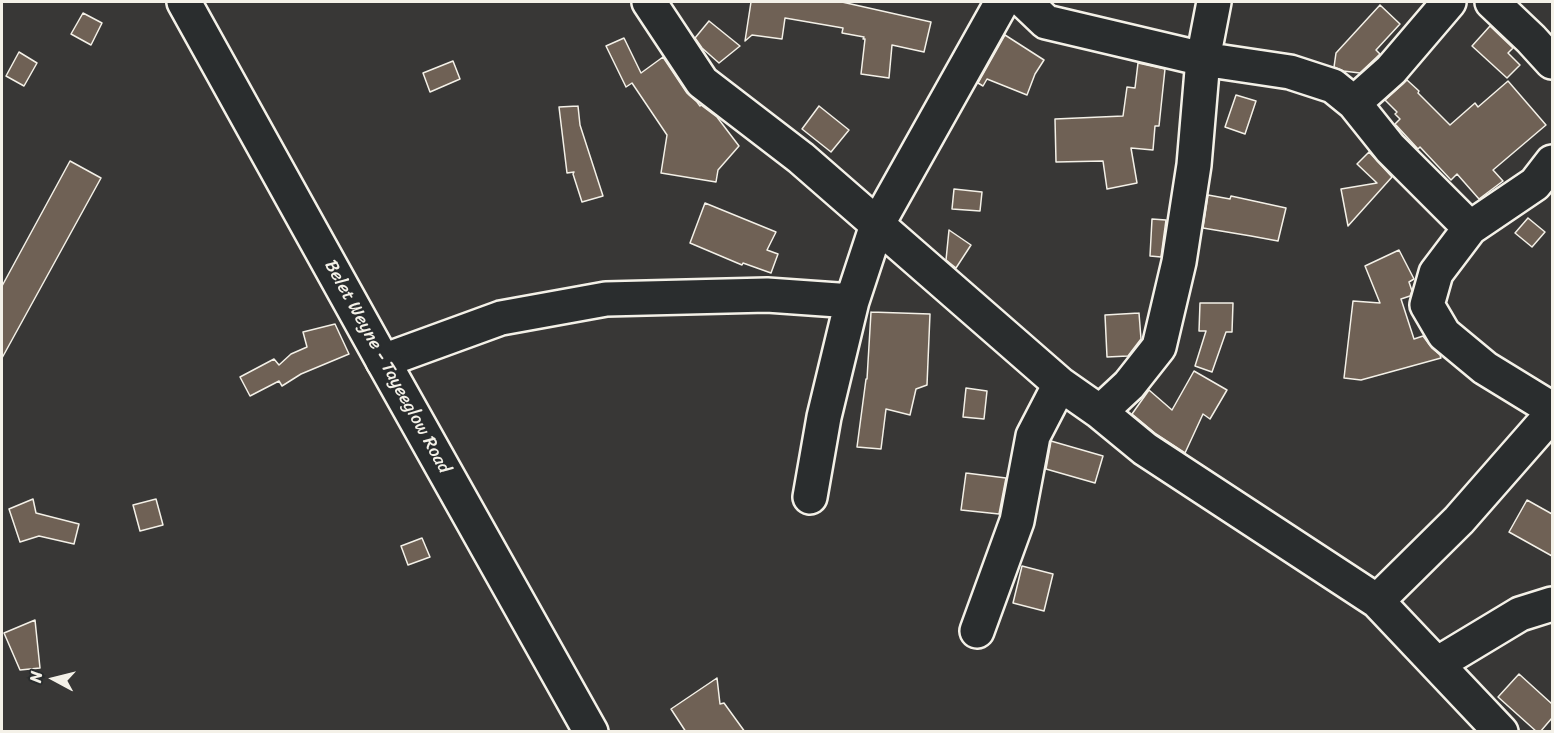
<!DOCTYPE html>
<style>
body{margin:0}
#map{position:relative;width:1554px;height:733px;overflow:hidden;background:#383736;font-family:Sriracha,sans-serif}
canvas{display:block}
.frame{position:absolute;inset:0;border:3px solid #f4f1e8;pointer-events:none}
.north{position:absolute;left:24px;top:649px;width:60px;height:60px;-webkit-text-stroke:4px #2a2d2e;paint-order:stroke;rotate:277deg;font-size:16px;font-weight:700;line-height:24px;text-align:center;color:#f4f1e8}
.north::after{content:'';display:block;margin:auto;width:21px;height:27px;background:#f4f1e8;clip-path:polygon(50% 0,100% 100%,50% 72%,0 100%)}
</style>
<div id="map">
<canvas width="1554" height="733"></canvas>
<div class="frame"></div>
<div class="north">N</div>
</div>
<script>
const context = document.querySelector('canvas').getContext('2d');
context.lineJoin = 'round';
function fillPath(path, color) {
  context.fillStyle = color;
  context.fill(path, 'evenodd');
}
function shape(rows) {
  const path = new Path2D();
  for (const r of rows) {
    path.moveTo(r[0], r[1]);
    for (let i = 2; i < r.length; i += 2) path.lineTo(r[i], r[i + 1]);
  }
  return path;
}
function stroke(path, color, width, dash) {
  context.strokeStyle = color;
  context.lineWidth = width;
  context.lineCap = dash ? 'butt' : 'round';
  context.setLineDash(dash || []);
  context.stroke(path);
}
function drawText(font, color, halo, rows, align = 'center') {
  context.font = font + ' Sriracha,sans-serif';
  context.lineWidth = 4.5;
  context.setLineDash([]);
  context.textBaseline = 'middle';
  context.strokeStyle = halo;
  context.fillStyle = color;
  for (const [text, x, y, turn = 0] of rows) {
    context.save();
    context.translate(x, y);
    context.rotate((+turn || 0) * Math.PI / 180);
    context.textAlign = isNaN(turn) ? turn : align;
    if (halo) context.strokeText(text, 0, 0);
    context.fillText(text, 0, 0);
    context.restore();
  }
}
const building = shape([
 [751,2,842,2,931,22,924,52,892,45,889,78,861,74,865,39,863,39,864,37,842,33,843,28,785,18,782,39,752,35,745,41,751,2],
 [1380,5,1400,24,1376,50,1380,54,1360,73,1343,71,1334,67,1336,53,1380,5],
 [83,13,102,23,91,45,71,34,83,13],
 [709,21,740,46,719,63,702,48,695,38,709,21],
 [1490,26,1513,48,1508,53,1520,65,1507,78,1472,46,1490,26],
 [1005,35,1044,60,1035,74,1027,95,987,79,983,86,978,83,1005,35],
 [624,38,641,73,663,57,687,93,697,102,700,106,701,105,717,117,739,146,718,170,716,182,661,173,667,135,632,83,626,87,606,46,624,38],
 [19,52,37,63,24,86,6,76,19,52],
 [453,61,460,79,430,92,423,73,453,61],
 [1138,63,1165,69,1159,126,1155,126,1153,150,1131,148,1137,183,1107,189,1103,161,1056,162,1055,119,1123,116,1127,87,1135,88,1138,63],
 [1407,80,1419,91,1418,93,1450,125,1475,103,1478,107,1508,81,1546,125,1493,170,1503,181,1479,199,1457,174,1451,180,1420,147,1418,149,1395,124,1400,119,1395,114,1397,112,1385,100,1407,80],
 [1236,95,1256,101,1245,134,1225,127,1236,95],
 [578,106,580,125,603,196,582,202,573,174,574,172,567,173,559,107,578,106],
 [819,106,849,130,831,152,802,129,819,106],
 [1369,152,1392,177,1348,226,1341,189,1377,183,1357,164,1369,152],
 [70,161,101,178,2,358,2,286,70,161],
 [954,189,982,192,980,211,952,209,954,189],
 [1208,195,1230,199,1231,196,1286,208,1278,241,1251,236,1203,228,1208,195],
 [705,203,776,232,767,250,778,254,771,273,743,263,742,265,690,243,705,203],
 [1528,218,1545,232,1532,247,1515,233,1528,218],
 [1152,219,1166,220,1161,257,1150,256,1152,219],
 [949,230,971,245,956,268,946,260,949,230],
 [1399,250,1414,279,1409,282,1412,291,1410,296,1401,299,1414,339,1423,336,1432,348,1440,355,1441,358,1361,380,1344,378,1353,301,1380,303,1365,266,1399,250],
 [1200,303,1233,303,1232,332,1226,332,1212,372,1195,366,1206,331,1199,331,1200,303],
 [871,312,930,314,927,385,916,389,910,415,886,409,881,449,857,447,866,379,867,379,871,312],
 [1139,313,1141,339,1128,356,1107,357,1105,315,1139,313],
 [335,324,349,354,301,374,282,386,279,381,250,396,240,377,274,359,279,365,291,354,307,347,303,332,335,324],
 [1194,371,1227,390,1210,419,1203,414,1185,453,1156,434,1132,414,1149,390,1172,410,1194,371],
 [966,388,987,391,984,419,963,417,966,388],
 [1051,441,1103,456,1095,483,1046,469,1051,441],
 [966,473,1006,478,999,514,961,510,966,473],
 [33,499,36,513,79,524,74,544,39,536,20,542,9,509,33,499],
 [156,499,163,525,140,531,133,505,156,499],
 [1527,500,1552,514,1552,556,1509,532,1527,500],
 [422,538,430,557,408,565,401,546,422,538],
 [1022,566,1053,574,1044,611,1013,603,1022,566],
 [35,620,40,668,20,670,4,633,35,620],
 [1519,674,1552,704,1552,718,1540,732,1537,732,1498,697,1519,674],
 [717,678,720,704,724,703,745,732,686,732,671,709,717,678]
]);
fillPath(building, '#6f6155');
stroke(building, '#f4f1e8', 1.5);
const minor = shape([
 [649,2,702,82,801,158,1060,384,1100,412,1145,449,1377,601,1501,732],
 [1025,2,1046,22,1203,59,1290,72,1333,86,1354,103,1390,148,1470,228],
 [1492,2,1531,39,1552,62],
 [1354,103,1391,70,1449,2],
 [1552,162,1535,184,1470,228,1436,273,1427,305,1444,334,1485,368,1552,409],
 [383,361,501,318,606,299,767,295,852,301],
 [1100,412,1129,385,1159,347,1179,262,1194,165,1203,59,1214,2],
 [810,497,824,417,852,301,877,225,1002,2],
 [1377,601,1459,520,1552,414],
 [977,631,1017,521,1033,436,1060,384],
 [1437,664,1520,614,1552,604]
]);
const major = shape([
 [184,2,383,361,591,732]
]);
stroke(minor, '#f4f1e8', 38);
stroke(major, '#f4f1e8', 38);
stroke(minor, '#2a2d2e', 33);
stroke(major, '#2a2d2e', 33);
drawText('18px', '#f4f1e8', '#2a2d2e', [
 ["Belet Weyne - Tayeeglow Road",387,367,61]
]);
</script>
